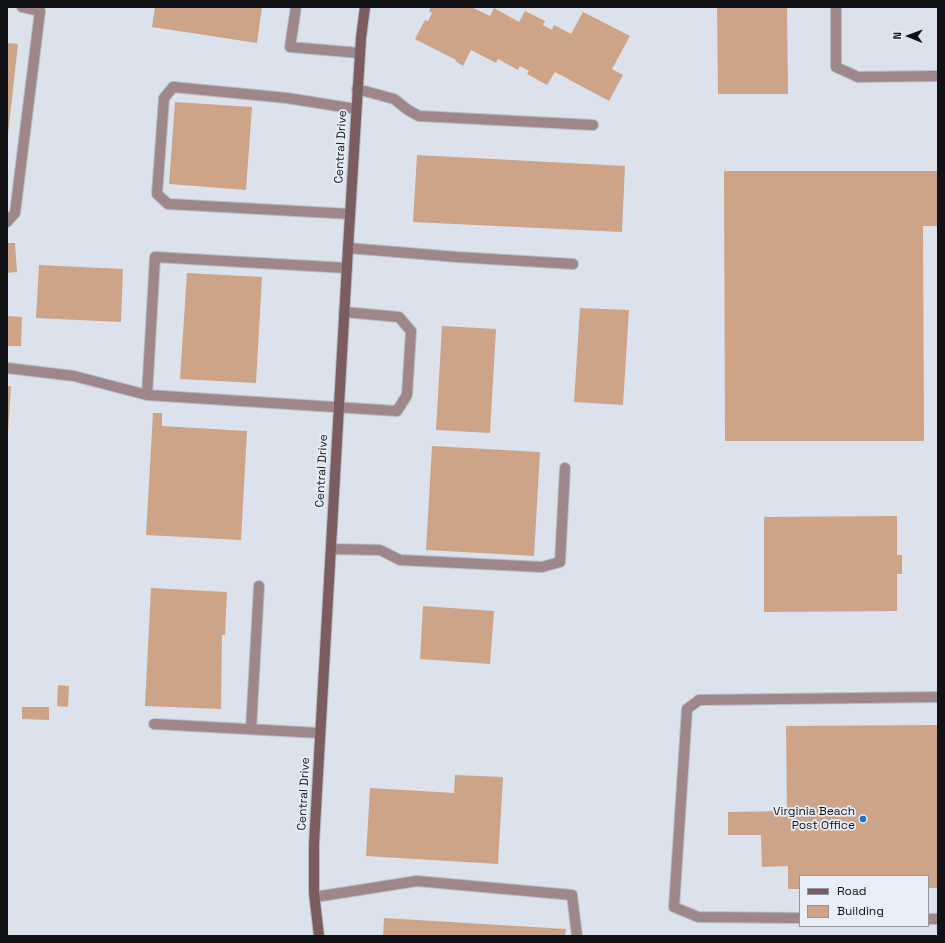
<!DOCTYPE html>
<style>
body{margin:0}
#map{position:relative;width:945px;height:943px;overflow:hidden;background:#dbe2eb;font-family:"Space Grotesk",sans-serif}
canvas{display:block}
.frame{position:absolute;inset:0;border:8px solid #101215;pointer-events:none}
.legend{position:absolute;left:799px;top:875px;width:130px;height:52px;box-sizing:border-box;background:#e8eff8;border:1px solid #92979d;margin:0;padding:5px 7px;list-style:none;font-size:12px;color:#101215}
.legend li{display:flex;align-items:center;gap:8px;height:20px}
.legend b{width:20px;border:1px solid #92979d}
.north{position:absolute;left:889px;top:16px;width:40px;height:40px;-webkit-text-stroke:3px #e8eff8;paint-order:stroke;rotate:271deg;font-size:11px;font-weight:700;line-height:16px;text-align:center;color:#101215}
.north::after{content:'';display:block;margin:auto;width:14px;height:18px;background:#101215;clip-path:polygon(50% 0,100% 100%,50% 72%,0 100%)}
</style>
<div id="map">
<canvas width="945" height="943"></canvas>
<div class="frame"></div>
<ul class="legend">
<li><b style="height:5px;background:#7b5c60"></b>Road</li>
<li><b style="height:11px;background:#cea489"></b>Building</li>
</ul>
<div class="north">N</div>
</div>
<script>
const context = document.querySelector('canvas').getContext('2d');
context.lineJoin = 'round';
function fillPath(path, color) {
  context.fillStyle = color;
  context.fill(path, 'evenodd');
}
function shape(rows) {
  const path = new Path2D();
  for (const r of rows) {
    path.moveTo(r[0], r[1]);
    for (let i = 2; i < r.length; i += 2) path.lineTo(r[i], r[i + 1]);
  }
  return path;
}
function stroke(path, color, width, dash) {
  context.strokeStyle = color;
  context.lineWidth = width;
  context.lineCap = dash ? 'butt' : 'round';
  context.setLineDash(dash || []);
  context.stroke(path);
}
function drawText(font, color, halo, rows, align = 'center') {
  context.font = font + ' "Space Grotesk",sans-serif';
  context.lineWidth = 3.5;
  context.setLineDash([]);
  context.textBaseline = 'middle';
  context.strokeStyle = halo;
  context.fillStyle = color;
  for (const [text, x, y, turn = 0] of rows) {
    context.save();
    context.translate(x, y);
    context.rotate((+turn || 0) * Math.PI / 180);
    context.textAlign = isNaN(turn) ? turn : align;
    if (halo) context.strokeText(text, 0, 0);
    context.fillText(text, 0, 0);
    context.restore();
  }
}
fillPath(shape([
 [155,7,262,7,257,43,152,27],
 [431,7,471,7,490,16,494,8,519,22,525,11,545,21,543,25,552,30,554,25,571,34,583,12,630,36,612,69,623,75,609,101,555,72,547,85,527,74,529,71,520,66,518,70,498,59,496,63,471,50,463,66,455,61,456,60,415,39,425,20,428,21,432,13,429,11],
 [717,7,787,7,788,94,718,94],
 [7,43,18,44,8,134,7,134],
 [175,102,252,107,246,190,169,184],
 [417,155,625,166,622,232,413,222],
 [724,171,938,171,938,226,923,226,924,441,725,441],
 [7,243,15,243,17,272,7,273],
 [39,265,123,269,121,322,36,318],
 [187,273,262,277,256,383,180,379],
 [580,308,629,310,623,405,574,402],
 [7,316,22,317,21,346,7,346],
 [442,326,496,329,490,433,436,430],
 [7,386,11,386,8,432,7,432],
 [153,413,162,413,162,426,247,431,241,540,146,535],
 [432,446,540,452,534,556,426,550],
 [897,516,897,555,902,555,902,574,897,574,897,611,764,612,764,517],
 [151,588,227,592,225,635,222,635,221,709,145,706],
 [423,606,494,611,490,664,420,659],
 [58,685,69,686,68,707,57,706],
 [22,707,49,707,49,720,22,719],
 [938,725,938,888,928,888,928,876,800,876,800,889,788,889,788,866,762,867,761,835,728,835,728,812,787,811,786,726],
 [455,775,503,777,498,864,366,856,370,788,454,793],
 [384,918,566,929,565,936,383,936]
]), '#cea489');
const lane = shape([
 [296,7,290,47,360,53],
 [836,7,836,67,858,77,938,76],
 [357,89,394,99,408,110,419,116,593,125],
 [350,214,168,204,157,194,164,98,173,87,287,98,356,109],
 [7,222,15,213,40,11,22,7],
 [348,248,457,257,573,264],
 [344,312,399,317,411,331,407,395,397,411,147,395,155,257,347,268],
 [7,368,74,376,147,395],
 [331,549,380,550,400,560,542,567,560,562,565,468],
 [154,724,320,733],
 [251,729,259,586],
 [315,897,417,881,572,895,577,936],
 [800,918,698,917,674,907,687,709,699,700,938,697],
 [928,919,938,919]
]);
const secondary = shape([
 [319,936,314,893,314,844,348,248,361,38,365,7]
]);
stroke(lane, '#b6bdc4', 12);
stroke(secondary, '#b6bdc4', 12);
stroke(lane, '#9d878a', 10);
stroke(secondary, '#7b5c60', 10);
for (const [x, y, r, color] of [
 [863,819,4,"#2071bf"]
]) {
  const dot = new Path2D();
  dot.arc(x, y, r, 0, 2 * Math.PI);
  context.fillStyle = color;
  context.fill(dot);
  stroke(dot, '#e8eff8', 1.5);
}
drawText('12px', '#101215', '#e8eff8', [
 ["Central Drive",341,147,-87],
 ["Central Drive",322,471,-87],
 ["Central Drive",304,794,-87]
]);
drawText('12px', '#101215', '#e8eff8', [
 ["Virginia Beach",855,812],
 ["Post Office",855,826]
], 'right');
</script>
